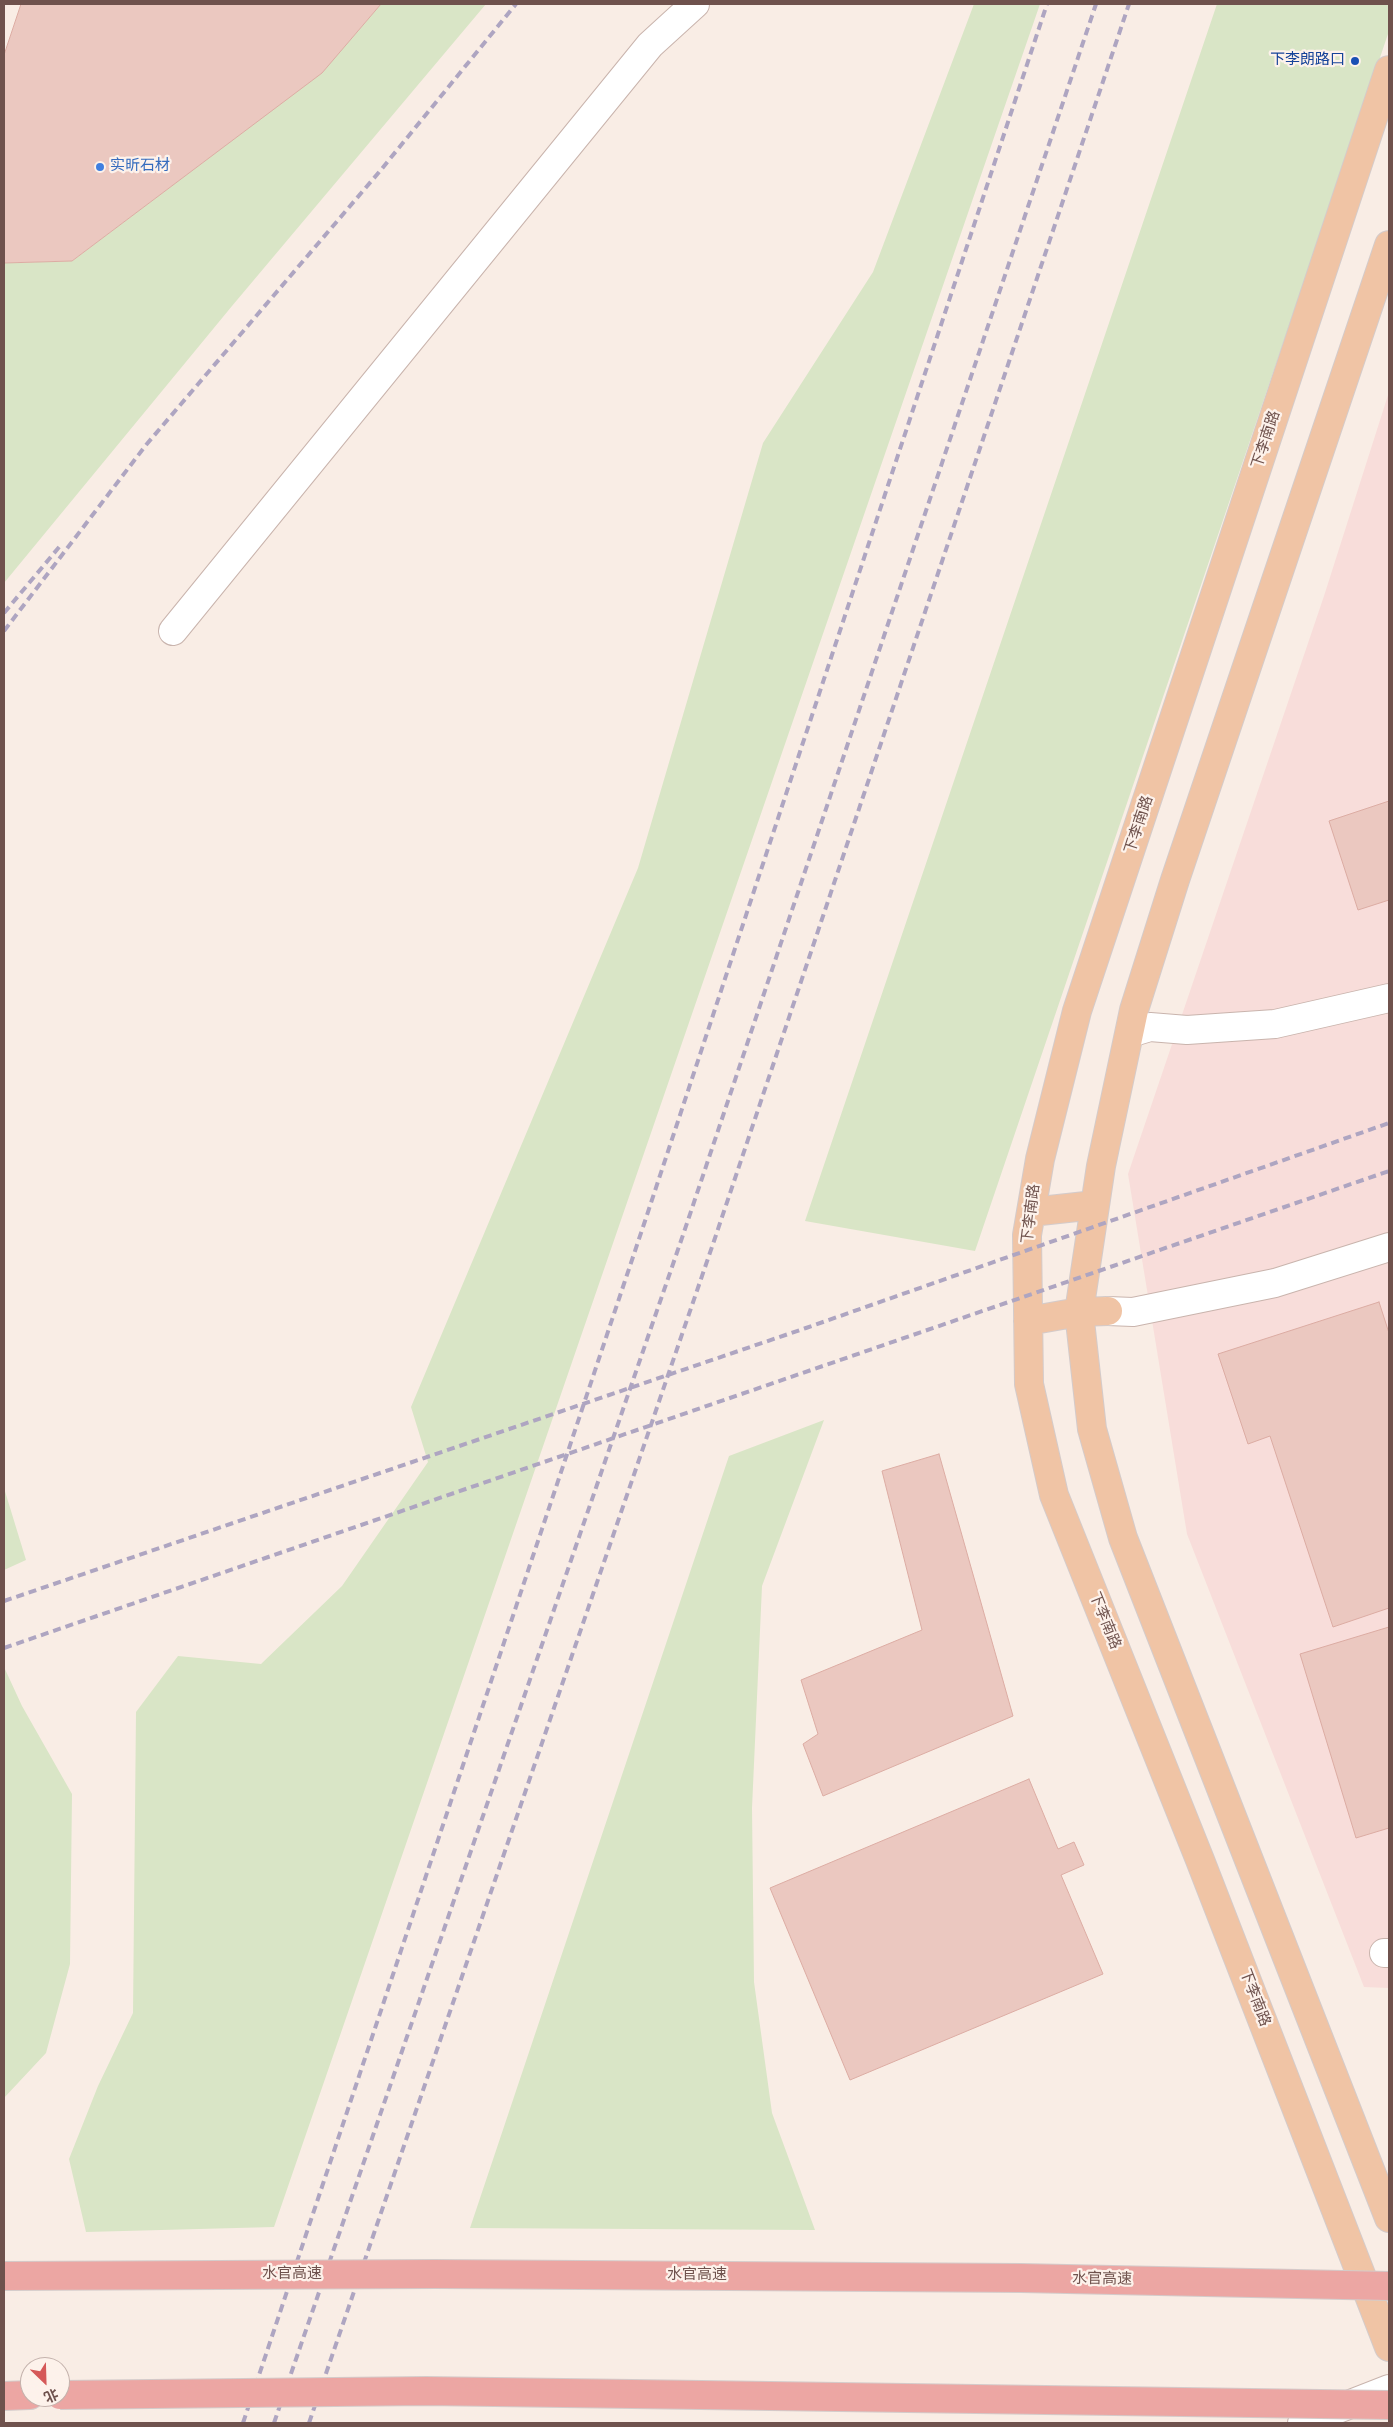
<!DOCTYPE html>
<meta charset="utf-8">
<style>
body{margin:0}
#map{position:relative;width:1393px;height:2427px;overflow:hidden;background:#f9ede5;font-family:"Source Sans 3","Noto Sans SC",sans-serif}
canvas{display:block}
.frame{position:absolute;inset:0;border:5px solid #6f524d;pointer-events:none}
.north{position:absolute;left:20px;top:2357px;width:50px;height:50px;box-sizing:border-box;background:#fdf2eb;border:1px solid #c4b2ac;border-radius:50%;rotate:156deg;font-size:14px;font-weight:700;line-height:20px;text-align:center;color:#6f524d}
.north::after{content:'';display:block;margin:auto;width:18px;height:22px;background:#d55959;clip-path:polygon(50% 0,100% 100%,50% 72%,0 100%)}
</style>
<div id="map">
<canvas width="1393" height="2427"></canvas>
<div class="frame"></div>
<div class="north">北</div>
</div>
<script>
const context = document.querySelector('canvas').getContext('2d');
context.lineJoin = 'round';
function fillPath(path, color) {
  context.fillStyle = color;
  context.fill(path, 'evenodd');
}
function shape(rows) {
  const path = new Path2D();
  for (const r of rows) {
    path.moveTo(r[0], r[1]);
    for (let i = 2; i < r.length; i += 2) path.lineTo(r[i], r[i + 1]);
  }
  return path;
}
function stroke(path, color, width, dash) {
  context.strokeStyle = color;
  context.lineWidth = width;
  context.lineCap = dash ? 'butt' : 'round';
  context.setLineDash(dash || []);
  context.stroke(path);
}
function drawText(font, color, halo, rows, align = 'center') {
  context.font = font + ' "Source Sans 3","Noto Sans SC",sans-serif';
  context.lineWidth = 4.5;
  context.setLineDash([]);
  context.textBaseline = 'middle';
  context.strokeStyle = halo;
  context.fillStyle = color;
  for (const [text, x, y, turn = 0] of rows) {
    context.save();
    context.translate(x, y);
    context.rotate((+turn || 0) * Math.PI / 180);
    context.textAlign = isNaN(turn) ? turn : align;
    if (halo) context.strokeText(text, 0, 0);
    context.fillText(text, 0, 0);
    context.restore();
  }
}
fillPath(shape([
 [1389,392,1389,1988,1364,1987,1187,1534,1128,1174,1324,596]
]), '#f8ddda');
fillPath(shape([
 [381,4,486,4,232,306,4,583,4,263,72,261,321,73],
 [974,4,1040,4,274,2227,86,2232,69,2159,98,2086,133,2013,136,1712,178,1656,261,1664,342,1586,428,1462,411,1407,638,868,763,443,873,272],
 [1217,4,1389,4,1389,31,975,1251,805,1221],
 [824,1420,762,1586,752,1808,754,1982,772,2113,815,2230,470,2228,729,1456],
 [4,1488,26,1560,4,1570],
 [4,1667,22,1706,72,1794,70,1964,46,2053,4,2098]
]), '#d9e5c6');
const building = shape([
 [21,4,381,4,322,73,72,261,4,263,4,55,21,4],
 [1389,801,1389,900,1358,910,1329,821,1389,801],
 [1379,1302,1389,1333,1389,1608,1333,1627,1270,1436,1248,1444,1218,1354,1379,1302],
 [939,1454,1013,1716,823,1796,803,1744,818,1734,801,1680,922,1630,882,1471,939,1454],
 [1389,1627,1389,1828,1356,1838,1300,1654,1389,1627],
 [1029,1779,1058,1849,1074,1842,1084,1865,1061,1875,1103,1974,850,2080,770,1888,1029,1779]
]);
fillPath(building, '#ebc8c0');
stroke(building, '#dcaca3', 1);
const minor = shape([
 [173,631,650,45,695,4],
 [1130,1033,1150,1027,1187,1030,1275,1024,1389,998],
 [1108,1311,1133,1312,1275,1283,1389,1247],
 [1384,1953,1389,1953],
 [1302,2423,1389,2389]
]);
const major = shape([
 [1389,70,1077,1011,1040,1159,1027,1235,1029,1384,1054,1495,1200,1860,1389,2347],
 [1389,245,1175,880,1134,1010,1101,1166,1079,1312,1092,1429,1123,1538,1389,2218],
 [1031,1212,1095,1205],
 [1028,1321,1079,1312,1108,1311]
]);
const highway = shape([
 [4,2396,30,2395]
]);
stroke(minor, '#c9b4ad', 30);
stroke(major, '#d4cbca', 30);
stroke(highway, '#d4cbca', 30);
stroke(minor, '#fff', 28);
stroke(major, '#f0c4a5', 28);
stroke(highway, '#eca6a3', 28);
stroke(shape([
 [4,613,60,546],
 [4,631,146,445,380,171,516,4],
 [4,1601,806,1328,1389,1123],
 [4,1648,1389,1171],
 [243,2423,644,1224,1047,4],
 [274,2423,683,1235,1096,4],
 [309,2423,714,1241,1129,4]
]), '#aea5c1', 4, [8, 5]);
const highwayBridge = shape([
 [4,2276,435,2274,1021,2278,1389,2286],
 [60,2395,426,2391,1389,2405]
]);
stroke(highwayBridge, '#d4cbca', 30, []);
stroke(highwayBridge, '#eca6a3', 28);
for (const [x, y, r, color] of [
 [1355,61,5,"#1a4fb4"],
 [100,167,5,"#3f7fe0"]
]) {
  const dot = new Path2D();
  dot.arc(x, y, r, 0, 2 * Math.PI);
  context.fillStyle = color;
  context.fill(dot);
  stroke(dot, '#fdf2eb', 2);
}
drawText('15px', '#164399', '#fdf2eb', [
 ["下李朗路口",1345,61]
], 'right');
drawText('15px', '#366cbe', '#fdf2eb', [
 ["实昕石材",110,167]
], 'left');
drawText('15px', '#6f524d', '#fdf2eb', [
 ["下李南路",1267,440,-72],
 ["下李南路",1140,825,-72],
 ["下李南路",1032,1214,-83],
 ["下李南路",1104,1621,68],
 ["下李南路",1254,1998,69],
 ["水官高速",292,2275],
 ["水官高速",697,2276],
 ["水官高速",1102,2280,1]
]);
</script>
